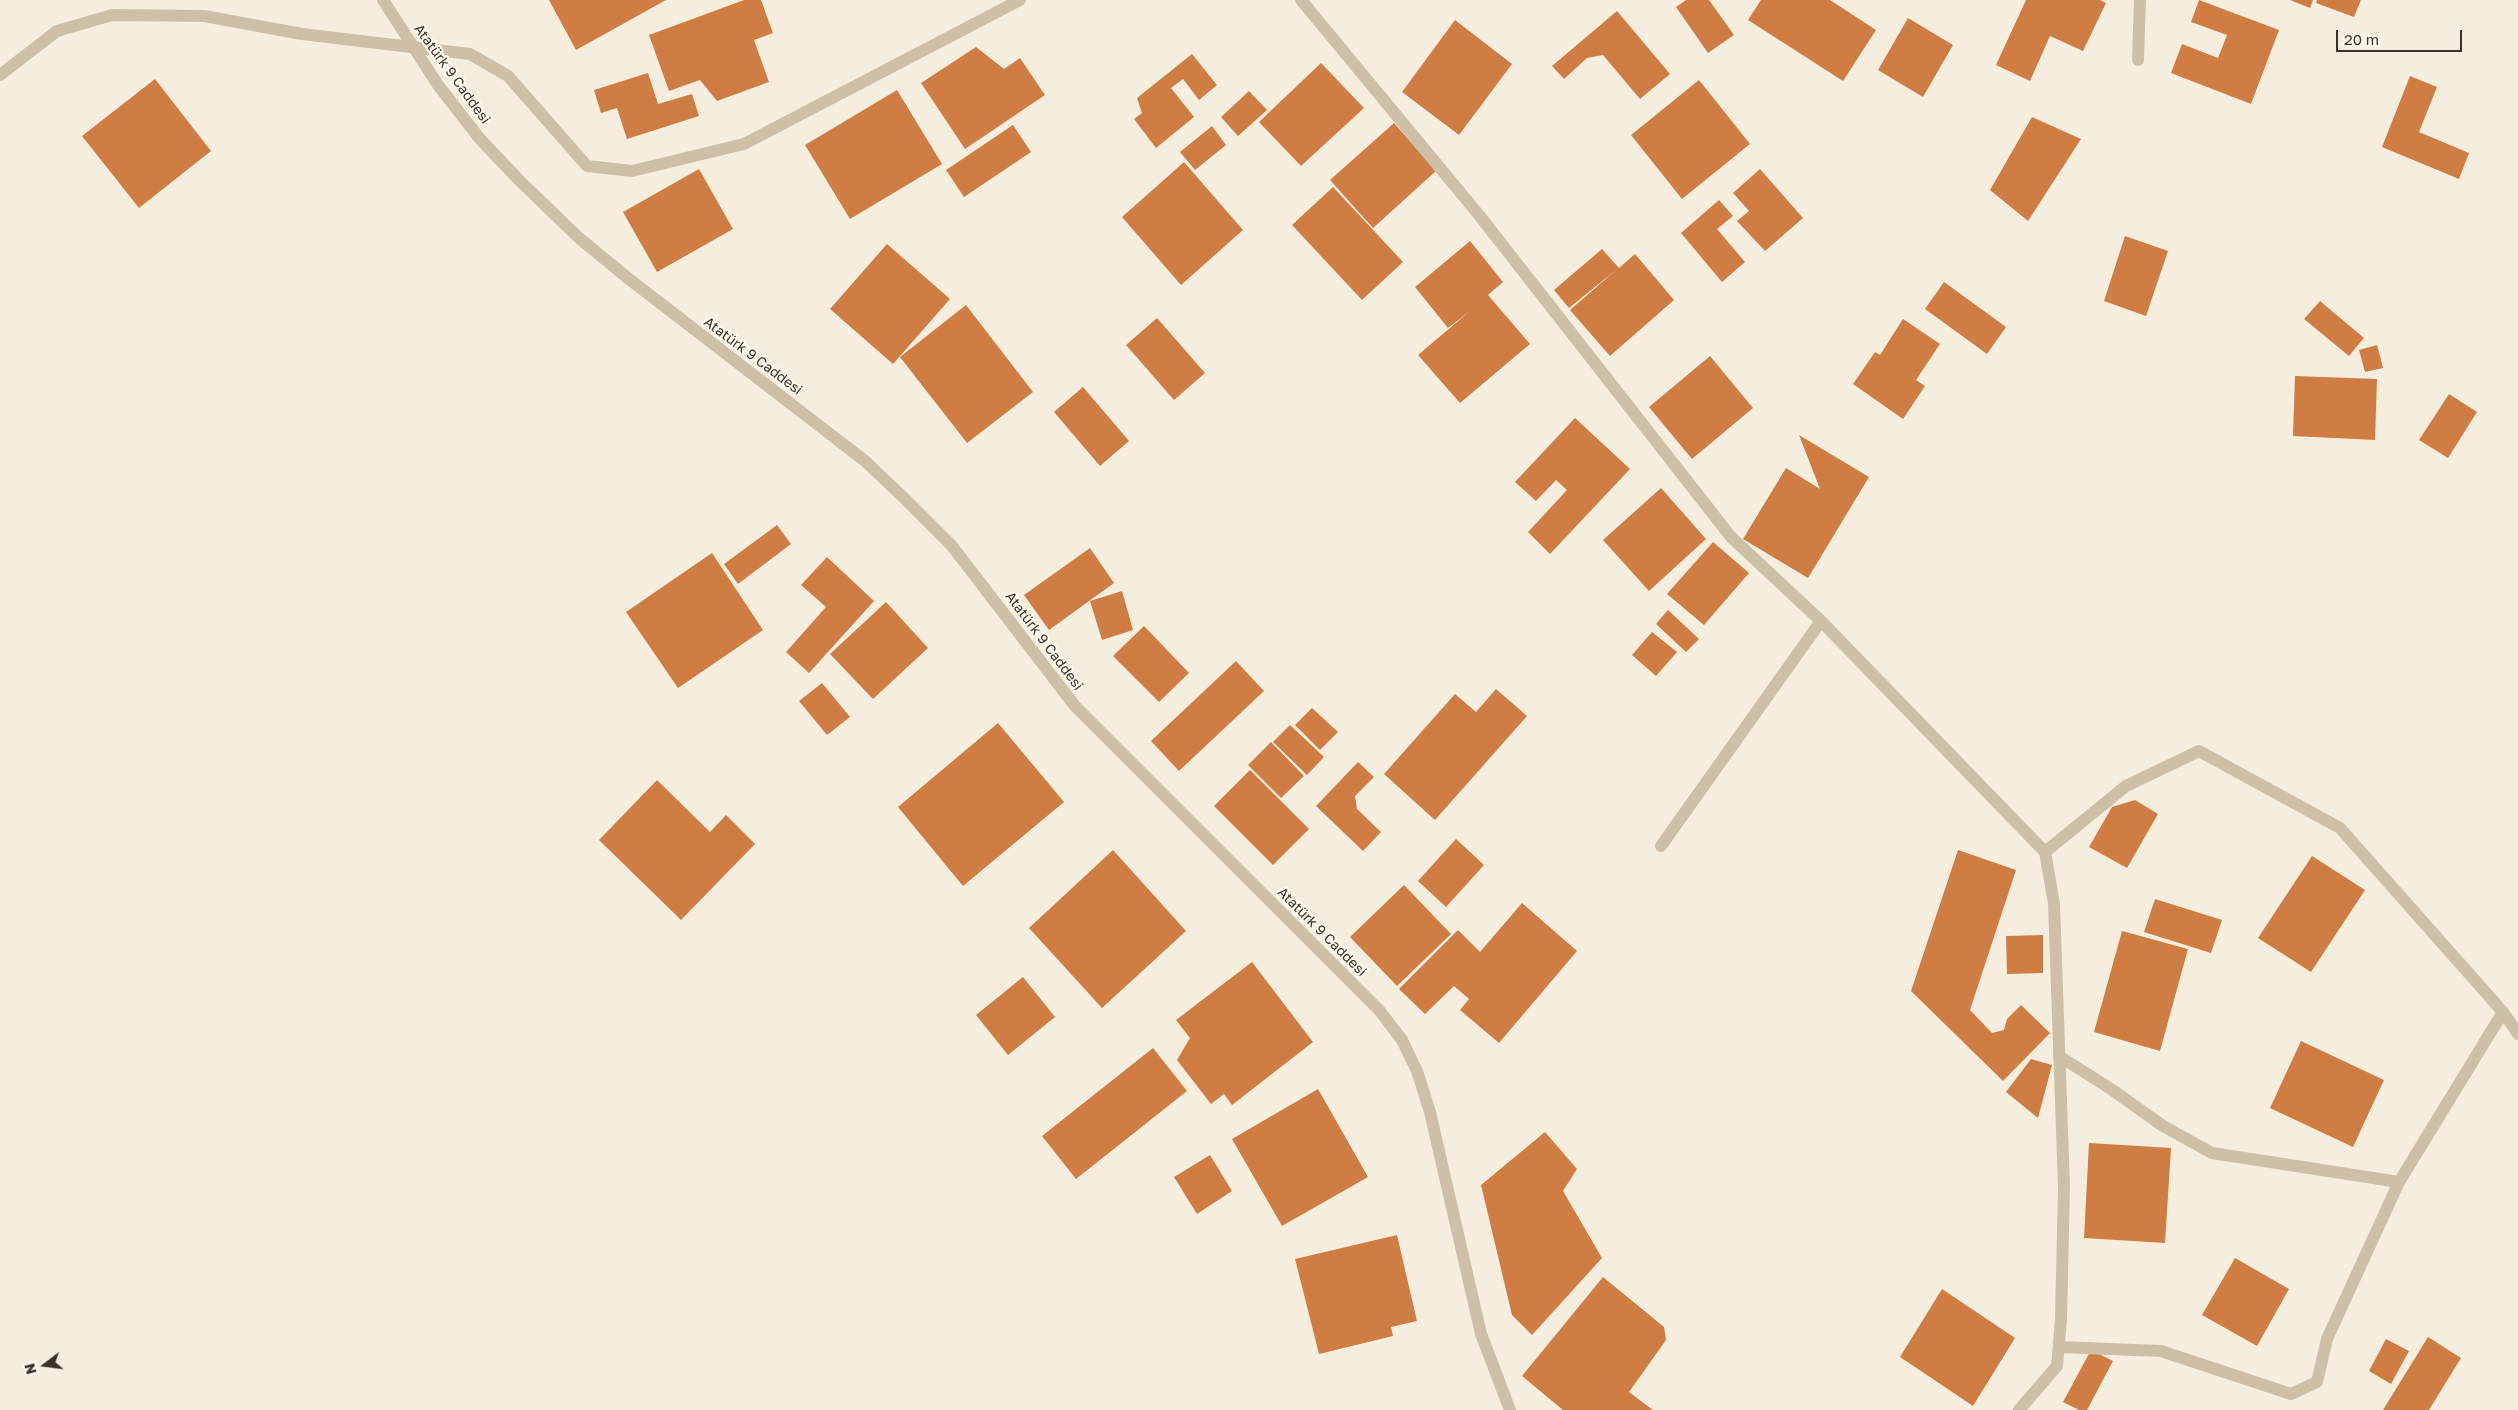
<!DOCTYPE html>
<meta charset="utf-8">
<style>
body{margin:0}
#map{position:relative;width:2518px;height:1410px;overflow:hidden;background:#f5eede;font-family:"Golos Text",sans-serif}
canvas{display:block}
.north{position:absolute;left:20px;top:1340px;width:50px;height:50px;-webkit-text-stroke:4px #fbf7eb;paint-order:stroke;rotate:255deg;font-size:14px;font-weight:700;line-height:20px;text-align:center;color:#3a3229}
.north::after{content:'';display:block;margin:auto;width:18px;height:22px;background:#3a3229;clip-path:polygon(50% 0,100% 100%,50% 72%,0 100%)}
.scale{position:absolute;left:2336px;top:30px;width:126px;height:22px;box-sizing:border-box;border:2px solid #3a3229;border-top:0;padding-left:6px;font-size:15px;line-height:18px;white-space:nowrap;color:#3a3229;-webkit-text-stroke:4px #fbf7eb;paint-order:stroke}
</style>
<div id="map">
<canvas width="2518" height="1410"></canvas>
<div class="north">N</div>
<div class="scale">20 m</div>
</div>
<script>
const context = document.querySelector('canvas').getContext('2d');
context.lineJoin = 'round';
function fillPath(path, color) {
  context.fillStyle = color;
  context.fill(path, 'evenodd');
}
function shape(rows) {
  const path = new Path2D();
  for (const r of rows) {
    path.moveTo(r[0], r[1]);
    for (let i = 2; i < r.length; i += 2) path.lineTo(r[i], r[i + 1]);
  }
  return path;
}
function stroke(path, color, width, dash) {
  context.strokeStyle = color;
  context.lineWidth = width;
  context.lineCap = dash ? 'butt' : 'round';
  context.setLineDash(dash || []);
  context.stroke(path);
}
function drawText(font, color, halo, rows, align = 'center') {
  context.font = font + ' "Golos Text",sans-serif';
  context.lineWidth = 4.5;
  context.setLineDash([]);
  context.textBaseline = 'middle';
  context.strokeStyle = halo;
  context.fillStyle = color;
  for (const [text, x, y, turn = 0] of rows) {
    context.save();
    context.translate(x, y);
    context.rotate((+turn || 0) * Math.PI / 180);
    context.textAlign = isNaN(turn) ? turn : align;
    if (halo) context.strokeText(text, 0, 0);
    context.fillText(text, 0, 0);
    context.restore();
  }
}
fillPath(shape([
 [549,0,666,0,576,50],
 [744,0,761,0,773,33,754,40,769,82,717,101,700,80,669,91,649,35],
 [1686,0,1709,0,1734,35,1708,53,1676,7],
 [1761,0,1830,0,1876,30,1843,81,1748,20],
 [2026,0,2100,0,2106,3,2083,51,2050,36,2030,81,1996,65],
 [2199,0,2279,30,2251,104,2171,73,2182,44,2218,58,2227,35,2191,22],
 [2290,0,2313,0,2310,8],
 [2317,0,2361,0,2354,17,2316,3],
 [1617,11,1670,74,1640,99,1603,55,1587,58,1564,79,1552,66],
 [1908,18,1953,45,1923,97,1878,70],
 [1455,20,1512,64,1459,135,1402,92],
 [976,47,1004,69,1020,58,1045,95,965,149,921,83],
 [1192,54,1217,85,1199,100,1183,79,1171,88,1194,117,1156,148,1134,119,1142,113,1137,98],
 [1321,63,1364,108,1301,166,1259,122],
 [648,73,658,104,692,94,699,116,627,139,617,108,601,113,594,90],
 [2410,76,2437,87,2419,132,2469,153,2459,179,2382,147],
 [155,79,211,151,139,208,82,136],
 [1699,80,1750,144,1682,199,1631,135],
 [897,90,942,164,850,219,805,145],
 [1249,91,1267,110,1238,136,1221,117],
 [2032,117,2081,139,2028,221,1990,190],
 [1394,123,1436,171,1373,228,1330,180],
 [1013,125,1031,152,964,197,946,170],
 [1212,126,1226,145,1195,170,1180,152],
 [1184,162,1243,230,1181,285,1122,217],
 [699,169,733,229,657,272,623,212],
 [1760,169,1803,218,1765,251,1737,221,1749,211,1733,193],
 [1333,187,1403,262,1362,300,1292,225],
 [1719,200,1733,216,1717,229,1745,262,1722,282,1681,233],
 [2125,236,2168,251,2146,316,2104,301],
 [1470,241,1503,282,1488,295,1530,344,1460,403,1418,355,1470,311,1448,328,1415,287],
 [887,244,950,299,893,364,830,309],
 [1602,249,1619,268,1635,254,1674,300,1610,356,1570,310,1617,269,1569,308,1554,290],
 [1944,282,2006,327,1987,354,1925,309],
 [2320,301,2364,338,2349,356,2304,319],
 [966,305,1033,392,967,443,900,357],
 [1157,318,1205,373,1174,400,1126,345],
 [1903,319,1940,344,1916,380,1925,386,1903,419,1853,384,1875,352,1880,355],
 [2377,345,2383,368,2365,372,2359,350],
 [1710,356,1753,408,1692,459,1649,407],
 [2295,376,2377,379,2375,440,2293,436],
 [1083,387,1129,441,1100,466,1054,412],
 [2449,394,2477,412,2448,458,2419,440],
 [1575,418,1630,469,1550,554,1528,532,1567,490,1556,480,1536,501,1515,482],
 [1799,435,1869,477,1808,578,1743,539,1786,468,1820,489],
 [1661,488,1706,539,1649,591,1603,540],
 [777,525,791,544,738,584,724,564],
 [1713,542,1749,573,1704,625,1667,594],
 [1090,548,1114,583,1049,630,1024,595],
 [712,553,763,630,678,688,626,612],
 [827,557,874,601,809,673,786,652,826,607,801,585],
 [1122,591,1133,630,1102,640,1090,601],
 [886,602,928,648,873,699,830,654],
 [1668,610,1699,639,1686,652,1656,624],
 [1144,626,1189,673,1159,702,1113,656],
 [1652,632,1677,652,1656,676,1632,655],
 [1236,661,1264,691,1179,771,1151,741],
 [822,683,850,717,827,735,799,701],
 [1496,689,1527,716,1435,820,1384,774,1455,694,1476,712],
 [1312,708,1338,732,1320,750,1295,725],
 [998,723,1064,802,963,886,898,807],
 [1290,725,1324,757,1307,775,1273,742],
 [1271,742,1304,776,1281,798,1248,765],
 [1358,762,1374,777,1355,796,1357,809,1381,832,1363,851,1316,806],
 [1250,770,1309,829,1273,865,1214,806],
 [657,780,710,832,726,815,755,844,681,920,599,840],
 [2135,800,2158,814,2127,868,2089,847,2112,807],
 [1456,839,1484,865,1446,907,1418,881],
 [1113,850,1186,931,1102,1008,1029,928],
 [1958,850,2016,870,1970,1010,1992,1033,2004,1030,2007,1019,2021,1005,2050,1033,2003,1081,1911,991],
 [2312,856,2365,890,2311,972,2258,938],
 [1404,885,1451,934,1397,986,1350,937],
 [2155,899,2222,920,2211,953,2144,932],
 [1522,903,1577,951,1499,1043,1460,1010,1469,999,1454,986,1425,1014,1399,989,1458,930,1480,952],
 [2122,931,2188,949,2160,1051,2094,1032],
 [2043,935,2043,973,2007,974,2006,936],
 [1252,962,1313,1042,1232,1105,1224,1094,1211,1104,1177,1060,1190,1038,1176,1020],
 [1023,977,1055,1017,1008,1055,976,1015],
 [2301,1041,2384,1080,2353,1147,2270,1108],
 [1153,1048,1187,1091,1076,1179,1042,1136],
 [2031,1059,2052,1065,2038,1118,2006,1092],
 [1318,1089,1368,1177,1282,1226,1232,1139],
 [1545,1132,1577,1169,1563,1191,1602,1258,1532,1335,1512,1315,1481,1185],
 [2089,1143,2171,1148,2165,1243,2084,1238],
 [1210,1155,1232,1191,1197,1214,1174,1177],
 [1397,1235,1417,1321,1391,1327,1393,1336,1319,1354,1295,1259],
 [2235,1258,2289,1289,2257,1346,2202,1315],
 [1603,1277,1664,1327,1666,1340,1629,1392,1653,1410,1563,1410,1522,1376],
 [1942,1289,2015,1338,1973,1406,1900,1357],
 [2428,1337,2461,1358,2429,1410,2383,1410],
 [2386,1339,2409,1351,2391,1384,2369,1371],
 [2091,1350,2113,1361,2087,1410,2079,1410,2063,1402]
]), '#cf7d42');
stroke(shape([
 [1301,0,1479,215,1731,537,1821,621,2045,852,2054,904,2064,1187,2061,1320,2057,1366,2019,1410],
 [2138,60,2140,0],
 [0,75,57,31,112,15,204,16,302,34,470,54,508,76,587,166,632,171,744,144,1020,0],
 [1661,846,1821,621],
 [2045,852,2126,786,2199,751,2340,828,2503,1012,2518,1034],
 [2399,1182,2503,1012],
 [2059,1347,2161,1351,2291,1394,2317,1382,2327,1339,2399,1182,2212,1153,2163,1126,2111,1089,2059,1056]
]), '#cec0a8', 12);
stroke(shape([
 [383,0,438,85,480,139,519,180,579,238,629,279,865,461,903,497,952,546,1075,706,1379,1010,1402,1040,1417,1071,1430,1112,1481,1334,1510,1410]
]), '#cec0a8', 12);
drawText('14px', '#3a3229', '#fbf7eb', [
 ["Atatürk 9 Caddesi",452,74,54],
 ["Atatürk 9 Caddesi",753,356,37],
 ["Atatürk 9 Caddesi",1044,641,53],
 ["Atatürk 9 Caddesi",1322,932,45]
]);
</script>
